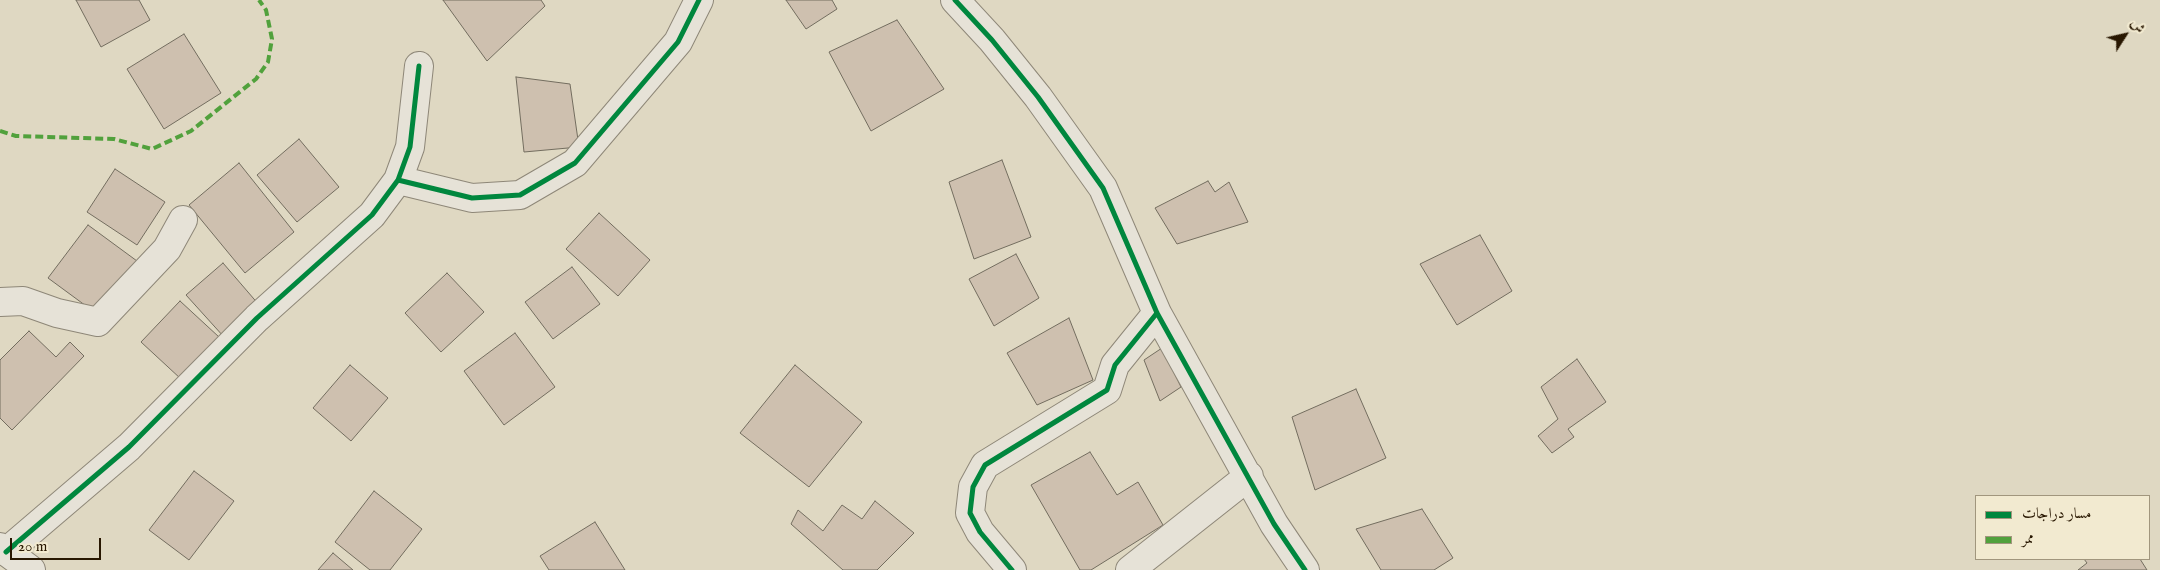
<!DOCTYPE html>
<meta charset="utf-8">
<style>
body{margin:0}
#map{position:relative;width:2160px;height:570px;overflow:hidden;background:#dfd8c2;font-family:"IM FELL English",Amiri,serif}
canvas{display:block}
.legend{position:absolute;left:1975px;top:495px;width:175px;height:65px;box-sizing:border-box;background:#f2ead0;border:1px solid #a1967d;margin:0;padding:6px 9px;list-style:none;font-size:15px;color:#281701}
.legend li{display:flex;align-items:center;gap:10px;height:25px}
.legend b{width:25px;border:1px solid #a1967d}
.north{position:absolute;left:2100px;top:10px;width:50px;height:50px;-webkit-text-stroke:4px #f2ead0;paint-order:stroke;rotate:55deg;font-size:14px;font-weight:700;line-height:20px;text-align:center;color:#281701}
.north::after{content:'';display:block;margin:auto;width:18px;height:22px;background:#281701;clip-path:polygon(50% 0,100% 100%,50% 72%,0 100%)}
.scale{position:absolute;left:10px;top:538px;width:91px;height:22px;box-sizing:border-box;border:2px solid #281701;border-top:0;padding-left:6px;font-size:15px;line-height:18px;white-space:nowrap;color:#281701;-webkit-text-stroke:4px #f2ead0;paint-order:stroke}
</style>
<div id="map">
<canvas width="2160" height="570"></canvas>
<ul class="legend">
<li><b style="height:6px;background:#00873e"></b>مسار دراجات</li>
<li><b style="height:6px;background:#51a13c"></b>ممر</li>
</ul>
<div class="north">ش</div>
<div class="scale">20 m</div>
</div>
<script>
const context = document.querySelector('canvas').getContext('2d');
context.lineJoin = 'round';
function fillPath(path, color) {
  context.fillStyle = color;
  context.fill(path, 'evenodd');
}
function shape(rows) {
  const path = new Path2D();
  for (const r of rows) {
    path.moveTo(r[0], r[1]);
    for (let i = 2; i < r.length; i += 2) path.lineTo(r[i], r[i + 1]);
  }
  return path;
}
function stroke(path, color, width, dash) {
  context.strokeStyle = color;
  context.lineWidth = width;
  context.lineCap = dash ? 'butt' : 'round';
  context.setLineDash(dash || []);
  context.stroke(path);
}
const building = shape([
 [76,0,139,0,150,20,101,47,76,0],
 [443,0,541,0,545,6,487,61,443,0],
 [786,0,832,0,837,9,806,29,786,0],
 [897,20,944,89,871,131,829,52,897,20],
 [184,34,221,93,164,129,127,69,184,34],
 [516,77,570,84,579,147,524,152,516,77],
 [299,139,339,187,297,222,257,175,299,139],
 [1002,160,1031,237,974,259,949,182,1002,160],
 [239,163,294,232,245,273,189,205,239,163],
 [115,169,165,202,137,245,87,212,115,169],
 [1208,181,1215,192,1229,182,1248,222,1177,244,1155,208,1208,181],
 [599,213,650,260,618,296,566,249,599,213],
 [88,225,137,261,97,314,48,278,88,225],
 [1480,235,1512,291,1457,325,1420,264,1480,235],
 [1016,254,1039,298,994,326,969,279,1016,254],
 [223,263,260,306,224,337,186,295,223,263],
 [572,267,600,304,553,339,525,302,572,267],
 [447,273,484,312,441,352,405,313,447,273],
 [180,301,219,337,181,379,141,342,180,301],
 [1069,318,1093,380,1037,405,1007,353,1069,318],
 [29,331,56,357,70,342,84,356,12,430,0,418,0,360,29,331],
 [515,333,555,387,504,425,464,371,515,333],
 [1162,348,1181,387,1160,401,1144,360,1162,348],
 [1577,359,1606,402,1568,429,1574,437,1552,453,1538,436,1558,419,1541,387,1577,359],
 [350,365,388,398,351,441,313,408,350,365],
 [795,365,862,422,809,487,740,433,795,365],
 [1356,389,1386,458,1315,490,1292,417,1356,389],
 [1090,452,1117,495,1138,482,1163,525,1091,570,1080,570,1031,485,1090,452],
 [194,471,234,501,189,560,149,530,194,471],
 [374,491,422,529,390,570,370,570,335,542,374,491],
 [875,501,914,533,877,570,843,570,791,524,798,510,823,531,842,505,862,519,875,501],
 [1422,509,1453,558,1434,570,1381,570,1356,529,1422,509],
 [595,522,625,570,549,570,540,556,595,522],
 [333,553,353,570,318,570,333,553],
 [2084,559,2140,559,2147,570,2078,570,2087,563,2084,559]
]);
fillPath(building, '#cec0af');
stroke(building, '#736d5f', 1);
const minor = shape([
 [955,0,992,40,1038,97,1103,188,1157,313,1274,524,1305,570],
 [398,180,472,198,520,195,575,163,678,42,699,0],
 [0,302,23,301,57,313,98,322,167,249,183,220],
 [0,547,31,570],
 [6,552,129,447,257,318,372,215,398,180,410,147,419,66],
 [1012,570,980,532,970,513,973,487,985,465,1107,390,1115,365,1157,313],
 [1130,570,1249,476]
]);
stroke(minor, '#8e8778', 30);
stroke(minor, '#e6e2d7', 28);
stroke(shape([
 [0,131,16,136,114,139,152,149,191,131,256,79,268,62,272,39,266,10,259,0]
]), '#51a13c', 4, [8, 4]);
stroke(shape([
 [955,0,992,40,1038,97,1103,188,1157,313,1274,524,1305,570],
 [398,180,472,198,520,195,575,163,678,42,699,0],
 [6,552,129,447,257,318,372,215,398,180,410,147,419,66],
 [1012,570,980,532,970,513,973,487,985,465,1107,390,1115,365,1157,313]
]), '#00873e', 5);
</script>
